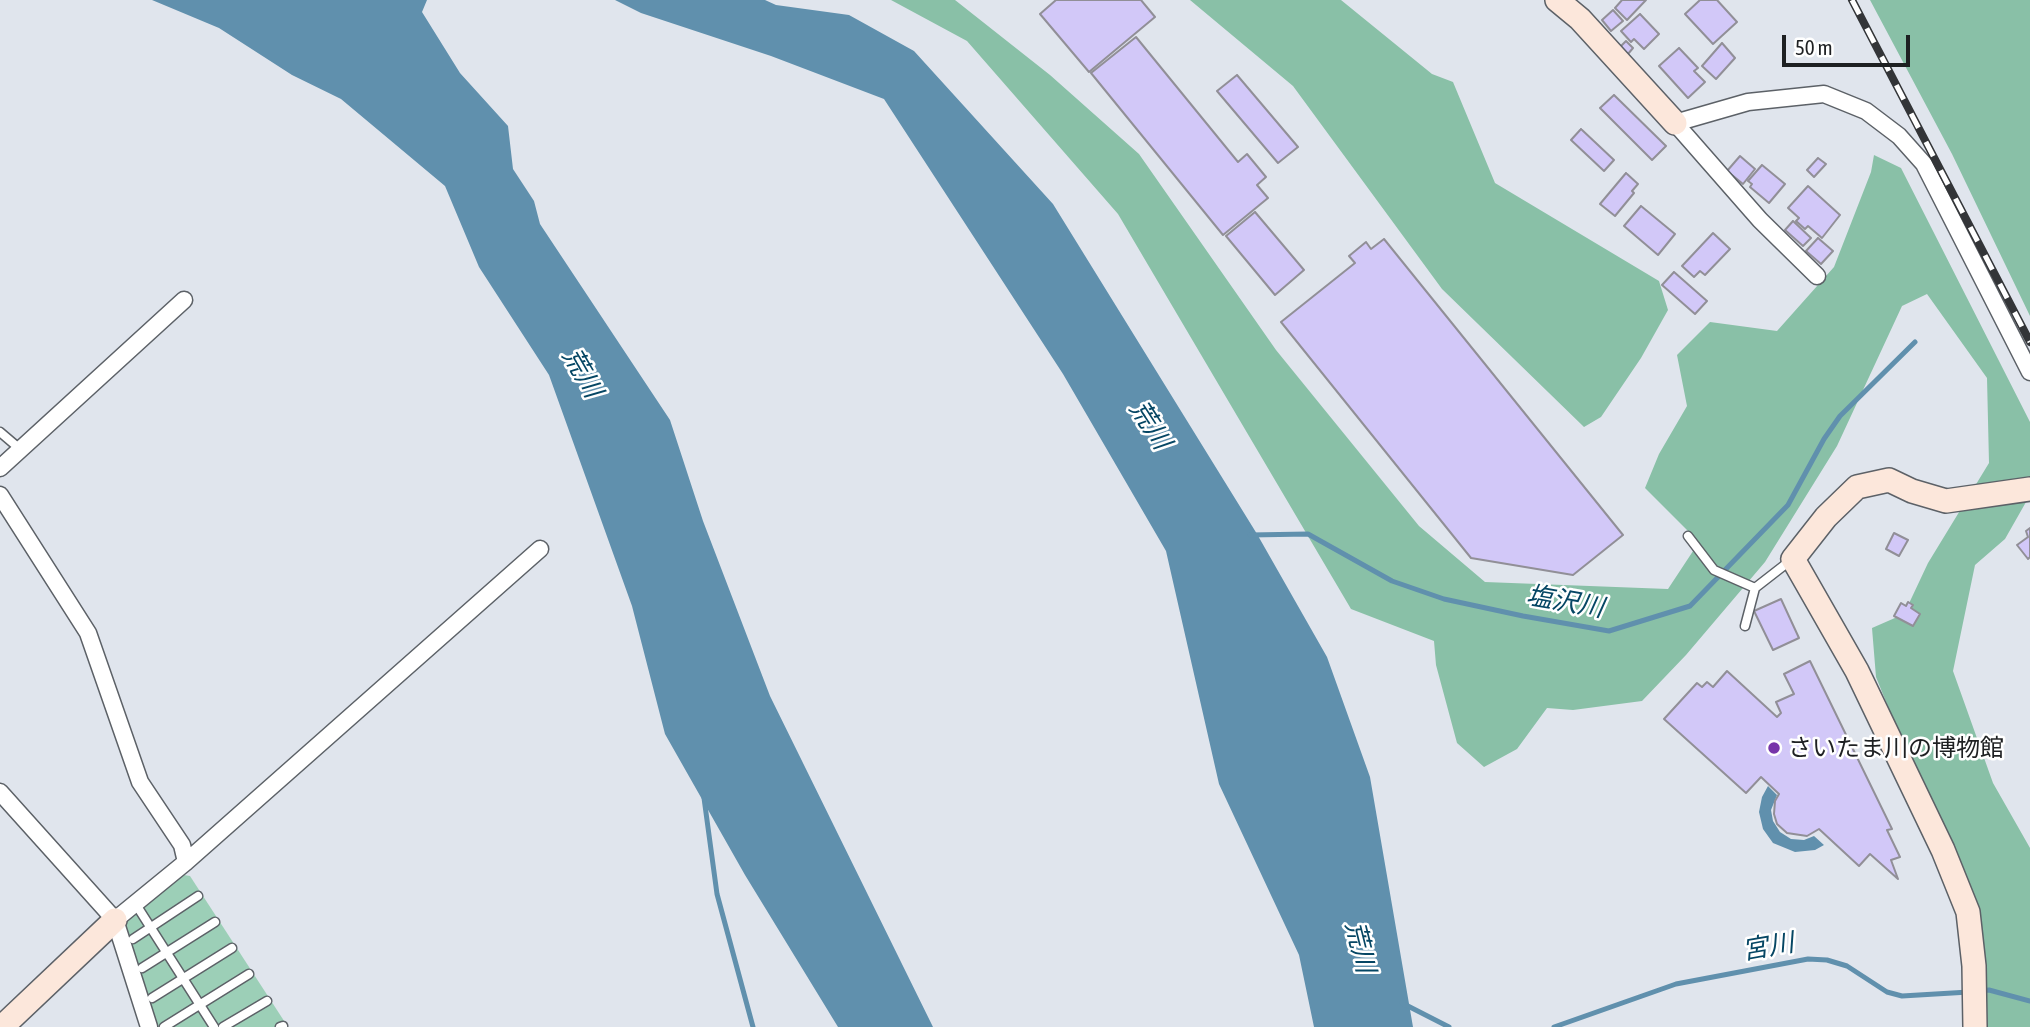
<!DOCTYPE html>
<meta charset="utf-8">
<style>
body{margin:0}
#map{position:relative;width:2030px;height:1027px;overflow:hidden;background:#e0e5ed;font-family:"Asap Condensed",sans-serif}
canvas{display:block}
.scale{position:absolute;left:1782px;top:35px;width:128px;height:32px;box-sizing:border-box;border:4px solid #1e2022;border-top:0;padding-left:9px;font-size:21px;line-height:24px;white-space:nowrap;color:#1e2022;-webkit-text-stroke:5px #fff;paint-order:stroke}
</style>
<div id="map">
<canvas width="2030" height="1027"></canvas>
<div class="scale">50 m</div>
</div>
<script>
const context = document.querySelector('canvas').getContext('2d');
context.lineJoin = 'round';
function fillPath(path, color) {
  context.fillStyle = color;
  context.fill(path, 'evenodd');
}
function shape(rows) {
  const path = new Path2D();
  for (const r of rows) {
    path.moveTo(r[0], r[1]);
    for (let i = 2; i < r.length; i += 2) path.lineTo(r[i], r[i + 1]);
  }
  return path;
}
function stroke(path, color, width, dash) {
  context.strokeStyle = color;
  context.lineWidth = width;
  context.lineCap = dash ? 'butt' : 'round';
  context.setLineDash(dash || []);
  context.stroke(path);
}
function drawText(font, color, halo, rows, align = 'center') {
  context.font = font + ' "Asap Condensed","Noto Sans JP",sans-serif';
  context.lineWidth = 5;
  context.setLineDash([]);
  context.textBaseline = 'middle';
  context.strokeStyle = halo;
  context.fillStyle = color;
  for (const [text, x, y, turn = 0] of rows) {
    context.save();
    context.translate(x, y);
    context.rotate((+turn || 0) * Math.PI / 180);
    context.textAlign = isNaN(turn) ? turn : align;
    if (halo) context.strokeText(text, 0, 0);
    context.fillText(text, 0, 0);
    context.restore();
  }
}
fillPath(shape([
 [184,875,190,876,288,1027,158,1027,127,931,127,921]
]), '#9ccfb7');
fillPath(shape([
 [891,0,955,0,1050,75,1139,154,1276,350,1419,526,1485,582,1668,589,1699,542,1645,488,1659,454,1687,406,1677,355,1710,322,1777,331,1834,267,1871,172,1874,155,1901,168,2030,422,2030,495,2005,539,1975,565,1953,671,1993,783,2030,848,2030,1027,1985,1027,1980,934,1876,677,1872,628,1904,614,1928,563,1989,463,1987,378,1927,294,1902,306,1837,446,1765,562,1686,655,1642,701,1573,710,1547,708,1517,749,1484,767,1457,743,1436,665,1434,641,1351,609,1118,214,967,41],
 [1190,0,1341,0,1432,74,1453,82,1495,183,1659,281,1668,310,1641,358,1601,417,1584,427,1442,289,1293,86],
 [1870,0,2030,0,2030,316,1952,154]
]), '#89c0a7');
fillPath(shape([
 [152,0,427,0,422,12,460,73,508,126,513,169,534,201,540,224,670,420,703,521,770,696,933,1027,838,1027,745,875,665,734,632,606,549,375,479,267,445,186,341,99,292,75,219,28],
 [615,0,765,0,776,5,849,15,914,51,1053,204,1257,534,1327,657,1370,777,1413,1027,1314,1027,1299,955,1219,784,1166,551,1063,374,884,99,771,56,641,13],
 [1768,786,1777,795,1771,810,1773,821,1780,832,1791,839,1804,840,1814,836,1824,845,1815,850,1795,852,1773,843,1763,829,1759,812,1762,797]
]), '#6090ad');
stroke(shape([
 [1250,535,1308,534,1392,581,1444,599,1523,616,1609,631,1690,606,1788,505,1824,439,1840,416,1915,342],
 [704,798,717,894,753,1027],
 [1979,991,1989,990,2030,1001],
 [1402,1003,1449,1027],
 [1554,1027,1676,984,1808,959,1827,960,1847,966,1887,992,1902,996,1969,992]
]), '#6090ad', 5);
const building = shape([
 [1056,0,1141,0,1155,17,1089,72,1040,14,1056,0],
 [1622,0,1646,0,1627,20,1615,8,1622,0],
 [1700,0,1717,0,1737,22,1713,44,1685,14,1700,0],
 [1613,10,1623,21,1611,31,1602,20,1613,10],
 [1640,14,1659,34,1644,49,1634,39,1631,42,1621,31,1640,14],
 [1136,37,1238,162,1247,154,1266,177,1257,185,1268,198,1223,235,1091,73,1136,37],
 [1626,41,1633,48,1628,54,1620,47,1626,41],
 [1722,43,1735,58,1716,79,1702,66,1722,43],
 [1679,48,1698,68,1694,71,1705,82,1688,98,1659,66,1679,48],
 [1237,75,1298,147,1278,163,1217,91,1237,75],
 [1614,95,1666,146,1652,160,1600,108,1614,95],
 [1581,129,1614,160,1604,171,1571,140,1581,129],
 [1740,156,1755,169,1743,184,1727,171,1740,156],
 [1818,158,1826,164,1814,177,1807,170,1818,158],
 [1762,165,1785,184,1769,203,1750,187,1752,184,1748,181,1762,165],
 [1626,173,1638,184,1632,191,1634,193,1615,216,1600,204,1626,173],
 [1808,186,1840,215,1822,238,1808,226,1805,229,1796,221,1799,218,1788,208,1808,186],
 [1641,206,1675,234,1658,255,1624,226,1641,206],
 [1255,212,1304,270,1275,295,1226,236,1255,212],
 [1793,221,1811,238,1803,246,1785,230,1793,221],
 [1713,233,1730,249,1705,275,1700,271,1694,277,1682,266,1713,233],
 [1818,238,1833,251,1821,264,1806,251,1818,238],
 [1384,239,1623,535,1573,575,1471,558,1281,322,1355,263,1349,256,1366,242,1371,249,1384,239],
 [1674,272,1707,301,1695,314,1662,285,1674,272],
 [2030,528,2030,557,2028,559,2017,545,2028,537,2026,531,2030,528],
 [1894,533,1908,540,1899,556,1886,549,1894,533],
 [1781,599,1799,638,1773,650,1754,611,1781,599],
 [1908,602,1913,605,1911,608,1920,614,1913,626,1894,616,1901,603,1906,606,1908,602],
 [1810,661,1892,829,1887,830,1900,857,1891,860,1898,879,1870,854,1859,866,1819,829,1807,836,1787,833,1777,824,1774,814,1775,801,1779,794,1761,777,1746,793,1664,719,1697,683,1702,687,1707,682,1713,687,1727,671,1777,717,1781,713,1776,702,1794,694,1784,674,1810,661]
]);
fillPath(building, '#d2c8f8');
stroke(building, '#918f97', 2);
const lane = shape([
 [0,432,20,449],
 [1688,536,1714,570,1755,588],
 [1745,626,1755,588,1791,560],
 [135,903,214,1027],
 [133,939,198,896],
 [142,968,215,922],
 [152,998,232,948],
 [164,1027,249,974],
 [223,1027,267,1001],
 [280,1027,283,1026]
]);
const street = shape([
 [1817,276,1760,220,1675,123,1748,102,1824,94,1866,111,1899,136,1924,164,2030,372],
 [0,468,184,300],
 [0,495,88,633,140,782,182,845,186,862],
 [0,792,115,920,149,1027],
 [115,920,186,862,540,549]
]);
const secondary = shape([
 [1557,0,1580,19,1675,123],
 [2,1027,115,920],
 [1975,1027,1974,966,1968,912,1943,850,1857,671,1793,559,1826,517,1857,487,1889,480,1912,491,1946,501,2030,489]
]);
stroke(lane, '#5c6167', 11);
stroke(street, '#5c6167', 19);
stroke(secondary, '#5c6167', 26);
stroke(lane, '#fff', 8);
stroke(street, '#fff', 16);
stroke(secondary, '#fce7db', 23);
const rail = shape([
 [1852,0,2030,342]
]);
stroke(rail, '#333538', 8);
stroke(rail, '#fff', 5, [16]);
for (const [x, y, r, color] of [
 [1774,748,7,"#7735a9"]
]) {
  const dot = new Path2D();
  dot.arc(x, y, r, 0, 2 * Math.PI);
  context.fillStyle = color;
  context.fill(dot);
  stroke(dot, '#fff', 2.5);
}
drawText('24px', '#1e2022', '#fff', [
 ["さいたま川の博物館",1788,748]
], 'left');
drawText('italic 26px', '#054664', '#fff', [
 ["荒川",582,373,60],
 ["荒川",1150,425,57],
 ["塩沢川",1565,602,10],
 ["荒川",1360,947,76],
 ["宮川",1768,947,-10]
]);
</script>
